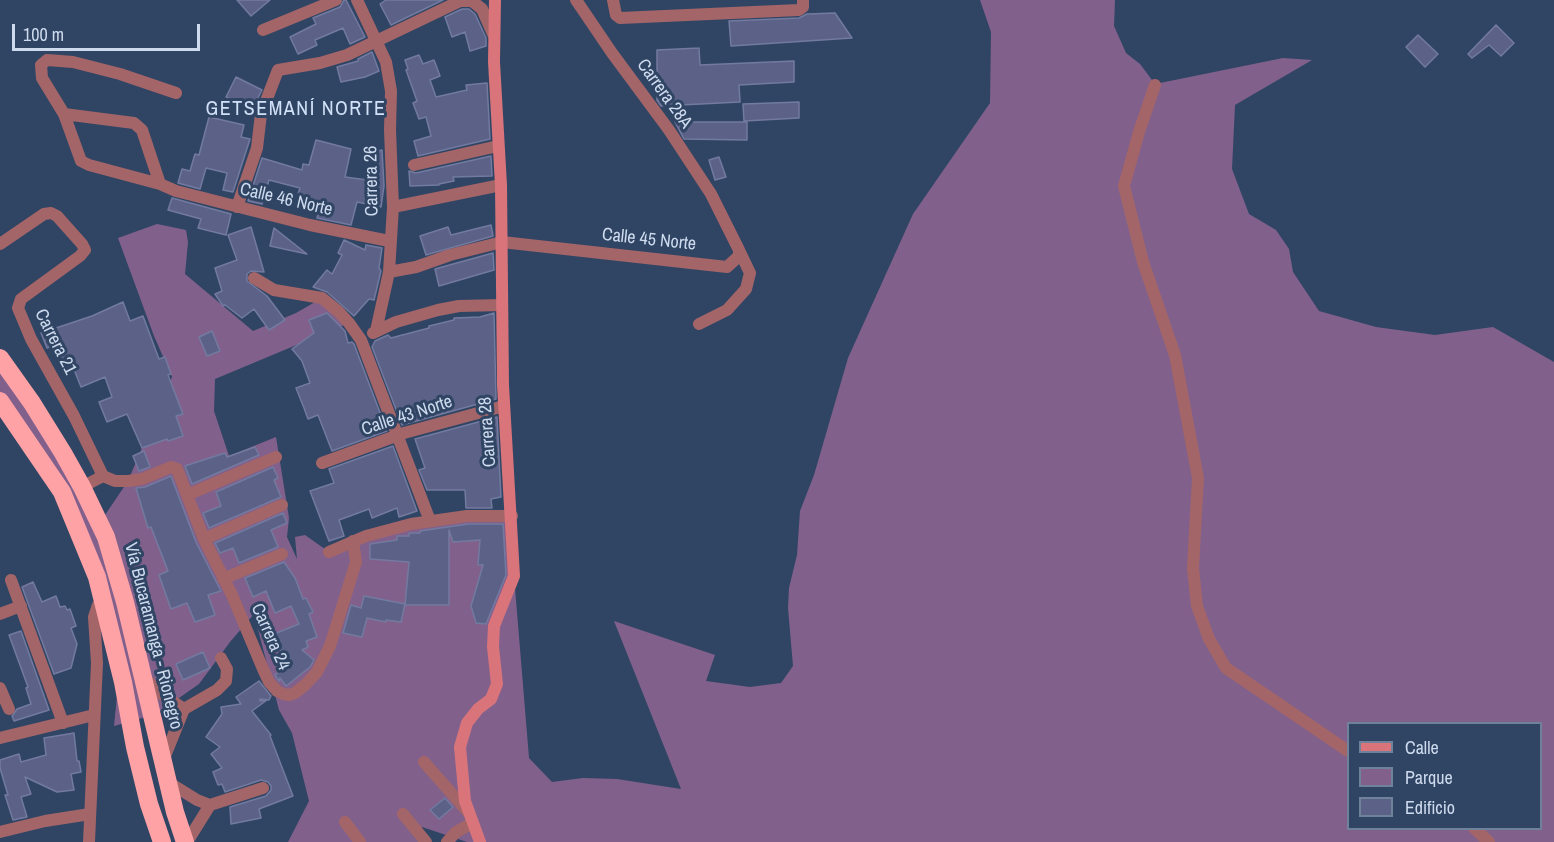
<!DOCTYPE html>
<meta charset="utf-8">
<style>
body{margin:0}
#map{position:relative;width:1554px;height:842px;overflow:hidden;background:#304564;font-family:"Archivo Narrow",sans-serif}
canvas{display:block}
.legend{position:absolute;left:1347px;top:722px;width:195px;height:108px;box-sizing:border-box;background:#304564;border:2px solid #6f819b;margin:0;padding:8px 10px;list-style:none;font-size:18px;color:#cedbee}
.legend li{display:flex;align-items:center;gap:12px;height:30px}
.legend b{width:30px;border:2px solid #6f819b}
.scale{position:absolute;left:12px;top:24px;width:188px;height:27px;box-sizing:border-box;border:3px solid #cedbee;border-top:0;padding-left:8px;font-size:18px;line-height:21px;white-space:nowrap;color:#cedbee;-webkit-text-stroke:4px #304564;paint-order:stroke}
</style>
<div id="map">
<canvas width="1554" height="842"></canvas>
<ul class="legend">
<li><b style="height:8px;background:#d8747a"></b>Calle</li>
<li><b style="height:16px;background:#81618c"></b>Parque</li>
<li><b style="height:16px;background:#5c6287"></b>Edificio</li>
</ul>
<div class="scale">100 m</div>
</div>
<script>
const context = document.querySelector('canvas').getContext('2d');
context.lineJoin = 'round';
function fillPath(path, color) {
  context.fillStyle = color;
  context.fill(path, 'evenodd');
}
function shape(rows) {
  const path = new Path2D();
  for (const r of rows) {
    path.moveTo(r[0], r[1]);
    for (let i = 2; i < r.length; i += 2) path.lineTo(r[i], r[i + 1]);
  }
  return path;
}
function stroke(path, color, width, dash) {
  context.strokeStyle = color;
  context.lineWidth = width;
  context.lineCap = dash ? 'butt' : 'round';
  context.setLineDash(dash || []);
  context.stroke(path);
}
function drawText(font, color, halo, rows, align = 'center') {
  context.font = font + ' "Archivo Narrow",sans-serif';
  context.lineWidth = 6;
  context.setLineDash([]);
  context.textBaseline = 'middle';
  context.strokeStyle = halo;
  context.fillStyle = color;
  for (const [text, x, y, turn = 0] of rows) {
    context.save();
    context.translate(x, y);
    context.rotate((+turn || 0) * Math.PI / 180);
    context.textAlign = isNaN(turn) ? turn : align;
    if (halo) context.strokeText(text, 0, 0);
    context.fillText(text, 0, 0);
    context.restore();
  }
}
fillPath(shape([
 [980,0,1115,0,1114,26,1126,53,1140,64,1155,84,1283,58,1312,60,1235,105,1232,169,1249,214,1276,230,1289,249,1293,272,1319,311,1376,327,1435,335,1493,327,1554,362,1554,842,467,842,422,827,418,842,288,842,309,801,292,733,279,710,254,614,230,642,199,684,156,714,114,726,120,666,61,503,0,415,0,368,103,518,128,481,172,377,154,336,118,238,157,224,186,230,188,242,185,274,253,331,296,313,322,298,349,323,215,379,214,411,229,456,276,437,289,518,287,537,297,559,295,537,305,535,329,552,389,529,512,516,514,576,529,758,552,782,583,778,617,779,681,789,614,621,715,655,706,681,750,687,781,683,793,666,788,608,789,588,797,555,800,511,814,475,848,358,913,214,990,103,991,32],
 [1348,724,1540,724,1540,828,1348,828]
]), '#81618c');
const building = shape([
 [237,0,270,0,251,16,237,0],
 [344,0,346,0,365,37,350,44,343,28,315,40,317,45,298,54,290,37,316,24,313,18,340,7,344,0],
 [386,0,443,0,391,25,380,4,386,0],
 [462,9,469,9,475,14,486,38,486,46,470,51,465,32,452,37,445,17,462,9],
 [835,13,852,38,731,46,729,21,799,18,807,14,835,13],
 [1496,25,1514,43,1501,56,1489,45,1472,58,1468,54,1496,25],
 [1418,35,1438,54,1425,67,1406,47,1418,35],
 [699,48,700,65,794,61,794,82,739,85,740,102,661,106,657,100,657,50,699,48],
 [372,52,379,71,365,77,341,82,337,67,358,61,358,59,372,52],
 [419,55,423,64,434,60,440,76,430,80,436,97,467,90,466,85,487,83,490,139,418,156,414,141,431,136,426,117,419,119,413,103,417,101,406,70,408,69,405,60,419,55],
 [236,77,262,90,252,109,226,97,236,77],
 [799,102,799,118,744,121,743,104,799,102],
 [209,117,244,125,241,137,250,139,233,192,223,190,227,173,206,168,200,189,178,183,182,169,190,171,195,154,199,155,209,117],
 [675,122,747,122,747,140,684,139,675,122],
 [316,140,351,149,345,177,375,181,375,152,382,150,384,186,381,207,357,202,351,225,317,218,321,202,298,194,300,188,269,180,262,204,248,201,262,158,302,170,303,164,309,165,316,140],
 [491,156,492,176,453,177,454,181,439,184,439,185,410,186,409,171,416,173,491,156],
 [719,157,726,177,715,180,709,160,719,157],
 [172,198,231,214,226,235,198,228,201,219,168,210,172,198],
 [491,225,493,236,426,255,420,236,448,227,451,235,491,225],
 [251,227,264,272,251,271,247,274,247,281,267,296,285,320,269,330,254,309,242,318,225,305,223,306,215,294,222,291,215,268,237,260,228,235,251,227],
 [274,228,307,254,270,246,274,228],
 [344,240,365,250,366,245,382,248,379,268,381,271,374,300,369,299,354,316,327,292,313,287,327,270,332,274,342,255,338,253,344,240],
 [493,253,494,270,439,286,435,269,493,253],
 [123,302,130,321,143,316,159,359,165,357,171,374,168,375,183,414,176,416,183,436,168,441,167,439,142,448,127,414,107,422,99,402,112,397,105,377,81,387,73,367,65,370,55,345,47,348,41,333,92,316,123,302],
 [327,313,345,331,348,343,352,342,354,344,387,431,332,451,318,415,308,419,304,408,296,388,310,383,302,361,292,349,314,333,309,320,327,313],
 [494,313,496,399,402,425,372,347,375,341,388,335,391,338,429,328,429,326,454,320,454,318,480,317,494,313],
 [212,331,220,351,207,356,199,337,212,331],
 [497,417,501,497,491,499,492,508,466,508,465,490,427,490,419,470,425,468,415,439,497,417],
 [393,446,417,511,399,517,397,508,372,518,369,509,339,520,344,536,329,541,310,491,334,483,329,469,393,446],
 [255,447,259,455,192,484,185,466,225,453,227,457,255,447],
 [144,451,150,467,139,471,133,456,144,451],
 [273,467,278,478,274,480,281,497,209,528,203,513,221,506,216,492,273,467],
 [171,476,196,542,221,591,208,595,215,615,195,622,187,603,171,609,159,575,168,571,151,527,148,528,136,488,145,487,171,476],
 [283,513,287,523,271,530,278,547,239,563,233,548,220,553,215,543,283,513],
 [468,524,503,524,506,575,486,624,476,623,471,606,483,565,478,565,480,540,453,542,449,530,449,605,405,605,409,562,370,559,370,544,397,540,397,536,409,536,409,533,420,533,420,531,468,524],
 [284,562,295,578,303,599,306,598,313,612,309,614,317,637,306,641,308,647,302,650,314,660,310,667,286,686,280,678,279,681,275,675,287,667,274,634,299,624,291,606,275,613,266,591,253,597,245,578,284,562],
 [33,582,42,602,56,596,60,607,65,606,67,610,70,609,76,626,71,628,77,644,71,668,54,674,22,587,33,582],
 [364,596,405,604,401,622,386,620,386,622,367,618,362,637,343,633,351,605,361,608,364,596],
 [21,631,49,710,14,721,12,716,17,709,31,704,26,688,28,687,9,635,21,631],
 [203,652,210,668,183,680,176,664,203,652],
 [259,681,271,696,269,700,260,699,260,701,267,700,252,711,271,735,270,736,293,796,259,809,261,818,231,824,230,807,266,796,271,790,271,786,268,782,261,780,225,792,222,784,218,785,213,772,222,768,211,754,220,747,206,737,222,714,221,707,241,704,236,697,259,681],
 [74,733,77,761,79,761,81,772,71,774,74,790,57,792,25,777,31,794,21,797,27,817,13,820,5,795,8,795,0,768,0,760,19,754,21,762,46,755,44,738,74,733],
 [445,798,453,807,439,819,430,810,445,798]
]);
fillPath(building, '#5c6287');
stroke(building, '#737aa0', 1.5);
stroke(shape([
 [357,0,386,62,391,91,390,130,393,207,389,272,376,331],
 [613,0,616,15,620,18,799,10,803,7,803,0],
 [263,30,336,0],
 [1155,85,1139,132,1124,186,1143,262,1175,355,1198,478,1193,568,1197,606,1209,639,1226,668,1348,751],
 [176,93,120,74,73,62,47,60,41,65,42,78,64,114,134,123,142,130,160,184,176,191,310,225,389,241],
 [64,114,81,161,89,165,160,184],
 [414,165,498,146],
 [237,207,257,148,261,114,278,70,320,63,347,55,460,1,472,1,482,9,493,34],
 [393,207,501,185],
 [0,244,44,214,51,213,57,216,82,244,85,250,80,256,21,299,18,308,31,339,74,416,103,476],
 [389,272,416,267,450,255,502,242,727,267,739,256,739,250,711,194,669,130,612,53,576,0],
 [254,278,274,290,322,298,339,312,349,323,361,340,430,521],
 [699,324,727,310,746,289,750,273,739,250],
 [373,333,396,322,438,310,459,306,502,305],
 [322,463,404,433,504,406],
 [82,487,103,476,115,481,128,481,142,479,171,467,177,469,204,539,232,595,263,669,269,682,277,691,283,694,289,695,295,693,305,685,317,672,330,646,356,562,353,541],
 [187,495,276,457],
 [204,539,282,505],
 [329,552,366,536,411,524,467,516,512,516],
 [223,579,282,554],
 [11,580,63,723],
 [0,614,21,606],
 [144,677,160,693,184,709],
 [0,688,9,709],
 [0,738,94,715],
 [163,761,184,709,217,690,226,681,227,669,221,658],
 [424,762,468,812],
 [168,782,197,800,210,805,263,788],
 [403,814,426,842],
 [345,822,360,842],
 [1474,828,1489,842],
 [0,832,45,821,90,814],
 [89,842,97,663,94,617,98,605,104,600],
 [187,842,210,805],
 [447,842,456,832,472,823]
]), '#a46568', 12);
stroke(shape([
 [480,842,465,801,460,747,467,723,478,709,491,699,497,684,493,647,494,626,514,576,503,385,501,185,494,62,495,0]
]), '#d8747a', 12);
stroke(shape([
 [0,358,32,403,63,453,82,487,106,537,125,602,175,812,185,842],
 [0,401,62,492,97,577,123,682,135,747,149,804,162,842]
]), '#ffa2a6', 18);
drawText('18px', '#cedbee', '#304564', [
 ["Carrera 28A",664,94,54],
 ["Carrera 26",372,181,-91],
 ["Calle 46 Norte",286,200,13],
 ["Calle 45 Norte",649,240,6],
 ["Carrera 21",55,342,63],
 ["Calle 43 Norte",407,416,-18],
 ["Carrera 28",488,432,-94],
 ["Vía Bucaramanga - Rionegro",153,636,76],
 ["Carrera 24",270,637,66]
]);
context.letterSpacing = '1.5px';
drawText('20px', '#d1e1f8', '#304564', [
 ["GETSEMANÍ NORTE",296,110]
]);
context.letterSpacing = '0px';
</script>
